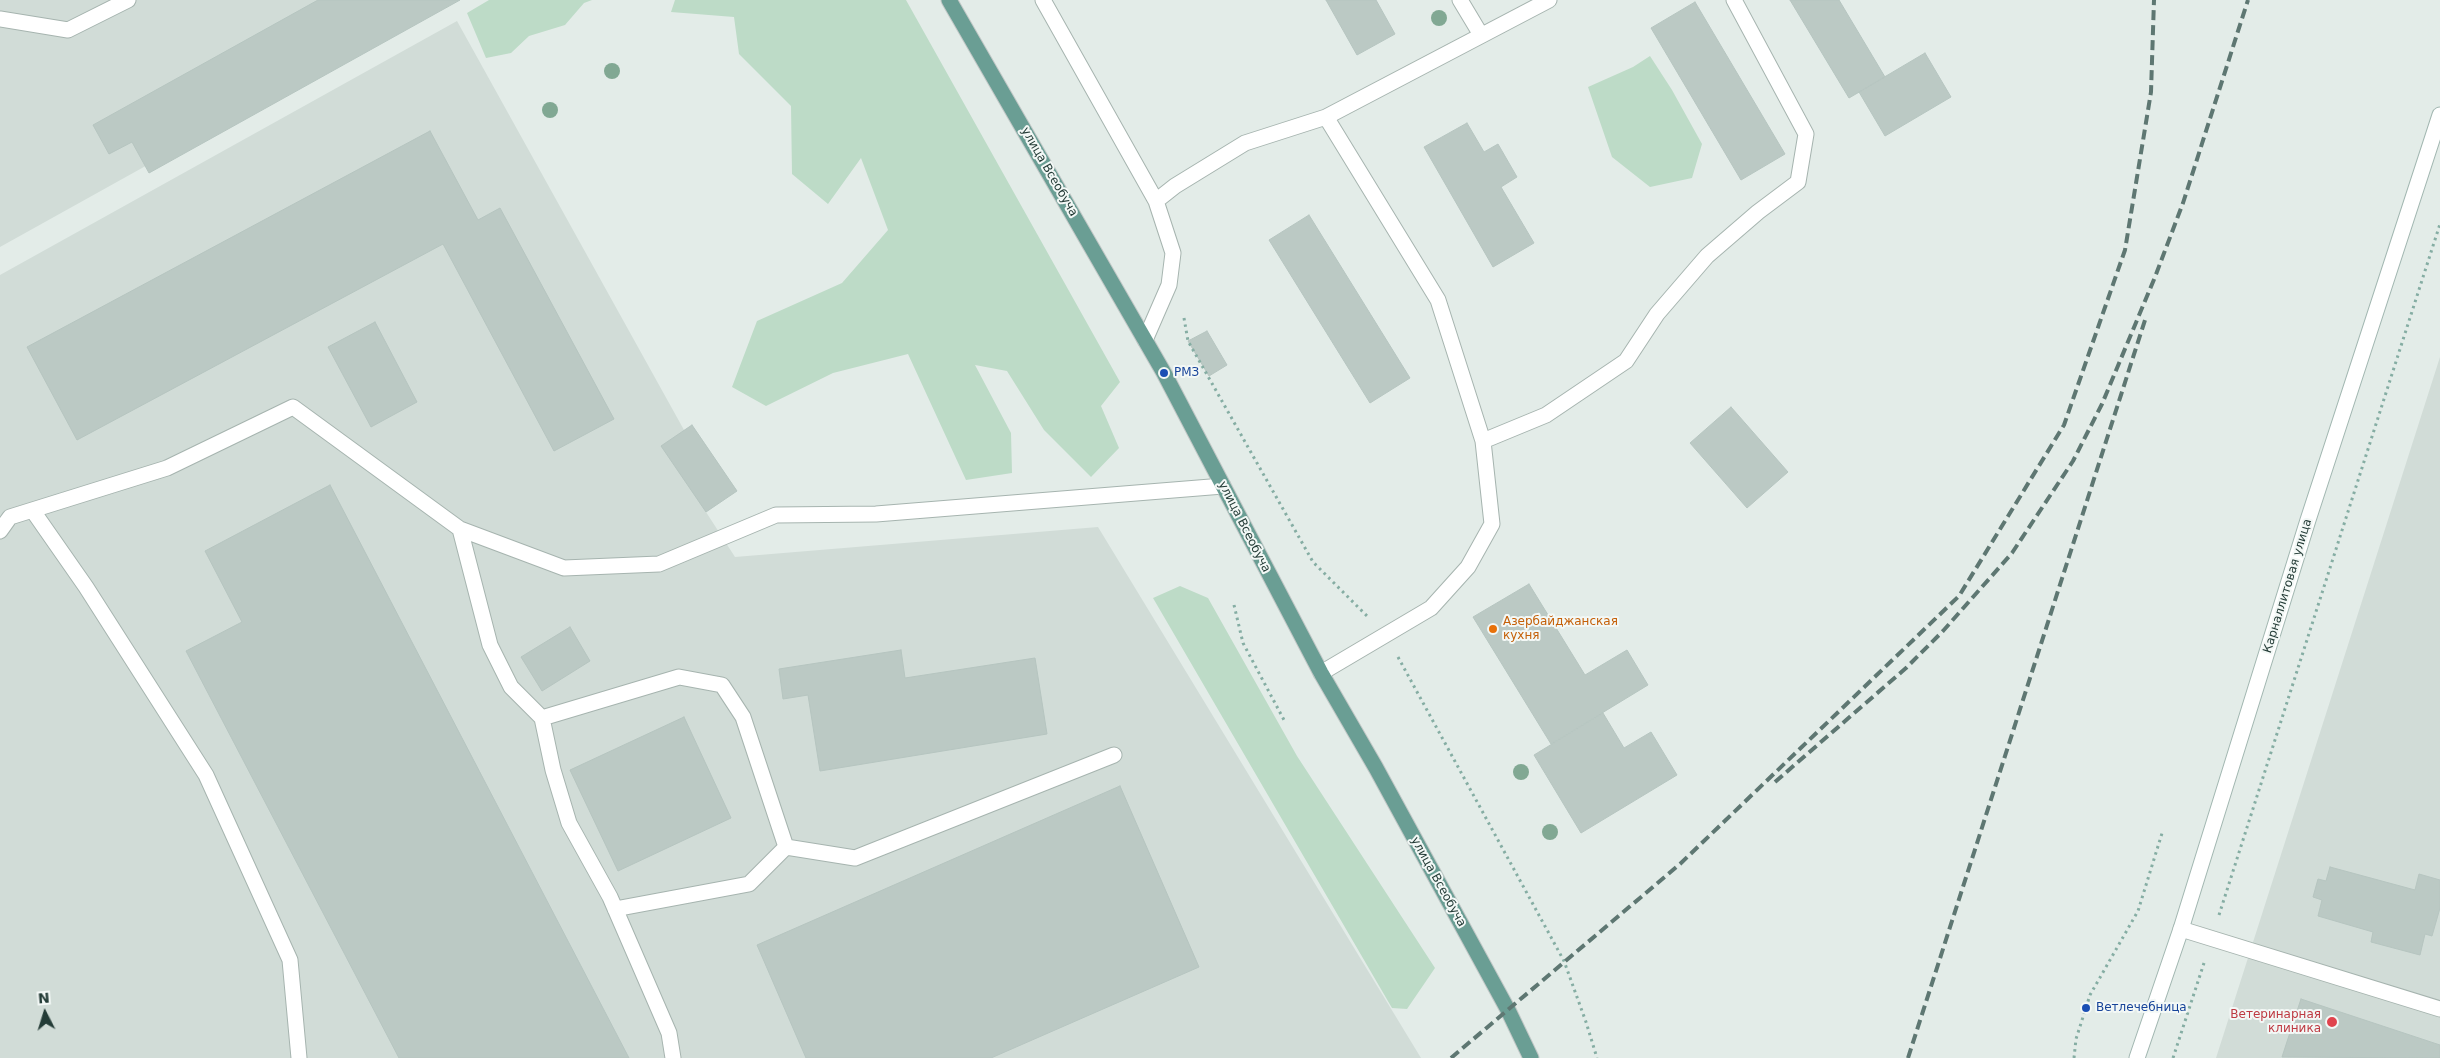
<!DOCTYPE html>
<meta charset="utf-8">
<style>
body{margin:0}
#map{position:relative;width:2440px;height:1058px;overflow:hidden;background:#e3ece8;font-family:"DejaVu Sans",sans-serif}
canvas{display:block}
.north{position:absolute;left:20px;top:988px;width:50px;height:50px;-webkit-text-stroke:4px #f3f8f6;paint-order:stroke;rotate:355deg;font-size:14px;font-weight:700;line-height:20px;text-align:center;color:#243c37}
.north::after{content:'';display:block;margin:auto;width:18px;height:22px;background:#243c37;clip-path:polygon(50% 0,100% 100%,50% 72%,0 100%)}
</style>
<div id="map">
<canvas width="2440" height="1058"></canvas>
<div class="north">N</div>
</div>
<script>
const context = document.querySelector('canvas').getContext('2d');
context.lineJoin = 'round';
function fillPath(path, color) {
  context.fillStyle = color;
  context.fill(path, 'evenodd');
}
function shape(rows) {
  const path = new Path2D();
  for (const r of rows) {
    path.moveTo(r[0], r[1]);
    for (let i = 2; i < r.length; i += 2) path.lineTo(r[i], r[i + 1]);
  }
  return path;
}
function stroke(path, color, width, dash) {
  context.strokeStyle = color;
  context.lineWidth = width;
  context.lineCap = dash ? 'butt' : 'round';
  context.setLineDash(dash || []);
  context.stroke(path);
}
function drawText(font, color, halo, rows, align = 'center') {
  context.font = font + ' "DejaVu Sans",sans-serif';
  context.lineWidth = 4;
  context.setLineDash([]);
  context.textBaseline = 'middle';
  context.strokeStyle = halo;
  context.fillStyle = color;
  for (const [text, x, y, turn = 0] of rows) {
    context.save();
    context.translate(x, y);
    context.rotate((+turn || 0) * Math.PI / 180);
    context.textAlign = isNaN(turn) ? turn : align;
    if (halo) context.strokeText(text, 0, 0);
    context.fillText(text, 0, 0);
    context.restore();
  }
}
fillPath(shape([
 [0,0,444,0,0,247],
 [457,21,684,430,692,425,737,491,706,512,735,557,1098,527,1421,1058,0,1058,0,275],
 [2440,357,2440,1058,2216,1058]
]), '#d1dcd7');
fillPath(shape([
 [489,0,592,0,584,3,565,25,529,36,511,53,486,58,467,13],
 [675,0,906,0,1120,382,1101,406,1119,448,1091,477,1044,430,1007,371,975,365,1011,433,1012,473,966,480,908,354,833,373,766,406,732,387,757,321,842,283,888,230,861,158,828,204,792,174,791,106,739,54,734,17,671,12],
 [1650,56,1672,90,1702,144,1692,178,1650,187,1612,157,1588,87,1633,67],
 [1180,586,1208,598,1297,756,1435,968,1407,1009,1392,1008,1153,598]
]), '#bddbc7');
const building = shape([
 [318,0,460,0,149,173,132,142,109,154,93,125,318,0],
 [1326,0,1376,0,1395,34,1357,55,1326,0],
 [1790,0,1839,0,1885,77,1849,98,1790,0],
 [1695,2,1785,154,1741,180,1651,28,1695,2],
 [1925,53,1951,97,1885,136,1859,92,1925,53],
 [1467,123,1484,152,1498,144,1517,177,1501,187,1534,243,1493,267,1424,147,1467,123],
 [430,131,478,220,500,208,614,419,554,451,443,244,77,440,27,347,430,131],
 [1309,215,1410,378,1370,403,1269,240,1309,215],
 [375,322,417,402,371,427,328,347,375,322],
 [1207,331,1227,365,1209,376,1188,341,1207,331],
 [1731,407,1788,472,1747,508,1690,443,1731,407],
 [692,425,737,491,706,512,661,446,692,425],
 [330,485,629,1058,399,1058,186,651,242,622,205,551,330,485],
 [1529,584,1585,675,1627,650,1648,685,1551,744,1473,617,1529,584],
 [570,627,590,661,542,691,521,657,570,627],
 [901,650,905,678,1035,658,1047,734,820,771,808,695,783,699,779,669,901,650],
 [1603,713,1624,748,1651,732,1677,775,1581,833,1534,755,1603,713],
 [684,717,731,818,618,871,570,770,684,717],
 [1120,786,1199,967,991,1058,806,1058,757,945,1120,786],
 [2330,867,2415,890,2419,874,2440,880,2440,908,2432,936,2425,934,2420,955,2371,942,2373,932,2318,916,2322,900,2313,897,2318,879,2326,881,2330,867],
 [2301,999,2440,1045,2440,1058,2282,1057,2301,999]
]);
fillPath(building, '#bbc9c4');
stroke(building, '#b6c5c0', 1);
const lane = shape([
 [1043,0,1156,201,1173,253,1169,285,1145,340],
 [1460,0,1481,35],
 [0,19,68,30,128,0],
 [1156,201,1175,186,1245,143,1326,117,1549,0],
 [1483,441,1546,415,1626,361,1657,314,1707,256,1758,212,1798,182,1806,134,1734,0],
 [33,511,86,587,206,775,290,960,299,1058],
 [460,529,490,645,511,687,542,718,553,770,569,823,610,897,669,1033,673,1058],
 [0,531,10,517,167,468,293,407,460,529,564,568,659,564,776,515,876,514,1223,486],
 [1321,673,1431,608,1468,567,1492,524,1483,441,1438,300,1326,117],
 [542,718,679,677,722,685,743,717,786,847,749,884,615,909],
 [786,847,855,858,1114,755],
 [2181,929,2440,1009]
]);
const secondary = shape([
 [2137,1058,2181,929,2308,520,2440,115]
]);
const primary = shape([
 [949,0,1164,373,1321,673,1376,768,1508,1010,1531,1058]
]);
stroke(lane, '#a6b4af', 17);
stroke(secondary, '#a2b7b1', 17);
stroke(primary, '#c2c8c7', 17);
stroke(shape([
 [1184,318,1188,341,1313,562,1367,616],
 [1234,605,1243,643,1284,720],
 [1398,657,1564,961,1586,1022,1597,1058],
 [2219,915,2440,224],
 [2074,1058,2076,1039,2090,995,2138,911,2163,830],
 [2173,1058,2204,963]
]), '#85ada3', 3, [2.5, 4]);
stroke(lane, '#fff', 15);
stroke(secondary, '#fff', 15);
stroke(primary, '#6a9e94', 15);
stroke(shape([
 [1775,782,1906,668,1943,631,2012,553,2073,461,2102,404,2155,277,2183,203,2248,0],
 [1451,1058,1680,864,1959,596,2064,425,2125,250,2151,92,2154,0],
 [1908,1058,2146,317]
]), '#5e7772', 4, [10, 5]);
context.fillStyle = '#81a893';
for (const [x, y] of [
 [1439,18],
 [612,71],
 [550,110],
 [1521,772],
 [1550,832]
]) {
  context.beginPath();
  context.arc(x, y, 8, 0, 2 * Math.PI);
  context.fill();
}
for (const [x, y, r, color] of [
 [1164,373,5,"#1a4fb4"],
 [1493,629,5,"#e8710a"],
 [2086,1008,5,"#1a4fb4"],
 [2332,1022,6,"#e0444e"]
]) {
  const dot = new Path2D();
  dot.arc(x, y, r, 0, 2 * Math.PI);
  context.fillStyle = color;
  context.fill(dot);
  stroke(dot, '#f3f8f6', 2);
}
drawText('12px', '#243c37', '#f3f8f6', [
 ["улица Всеобуча",1049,172,60],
 ["улица Всеобуча",1244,527,63],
 ["Карналлитовая улица",2288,586,-73],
 ["улица Всеобуча",1438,882,61]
]);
drawText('12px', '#164399', '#f3f8f6', [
 ["РМЗ",1174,373],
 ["Ветлечебница",2096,1008]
], 'left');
drawText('12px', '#c56008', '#f3f8f6', [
 ["Азербайджанская",1503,622],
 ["кухня",1503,636]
], 'left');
drawText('12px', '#be3a42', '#f3f8f6', [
 ["Ветеринарная",2321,1015],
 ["клиника",2321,1029]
], 'right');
</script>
